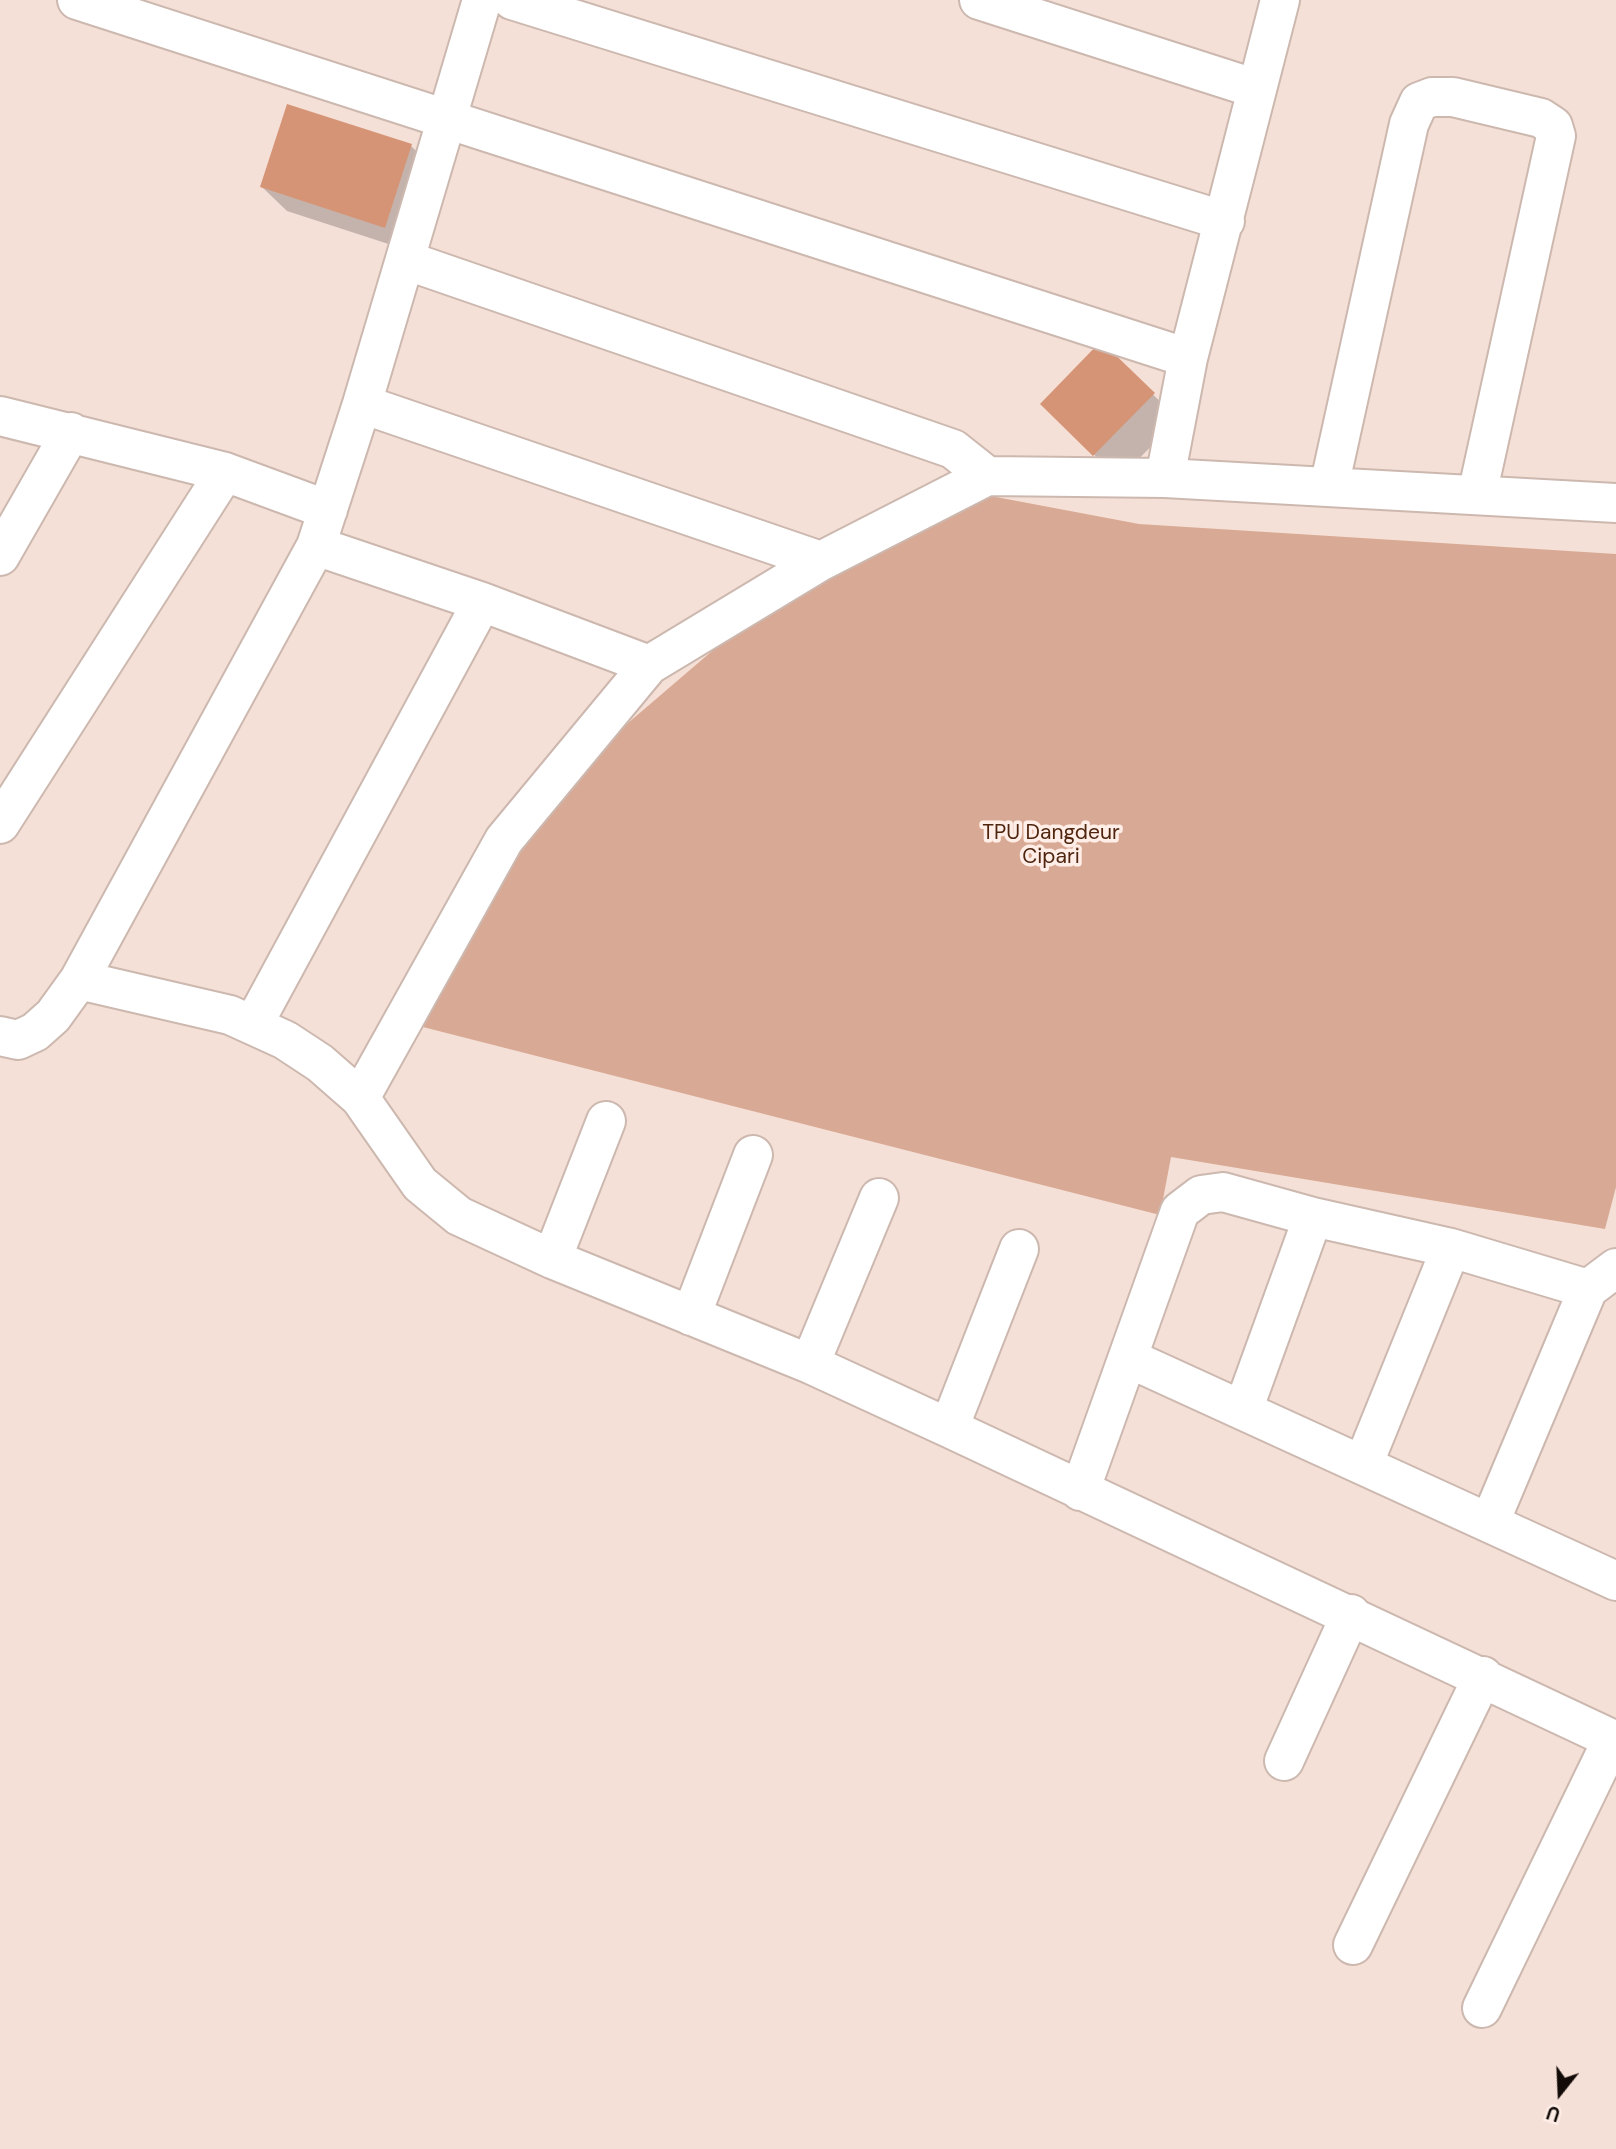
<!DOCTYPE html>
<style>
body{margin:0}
#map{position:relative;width:1616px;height:2149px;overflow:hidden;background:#f5e0d7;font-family:"DM Sans",sans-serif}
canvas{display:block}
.north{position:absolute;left:1525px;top:2058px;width:70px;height:70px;-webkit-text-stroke:5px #ffeee7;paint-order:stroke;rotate:198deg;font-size:19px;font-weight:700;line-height:28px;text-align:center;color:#120b08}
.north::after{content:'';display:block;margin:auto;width:24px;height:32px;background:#120b08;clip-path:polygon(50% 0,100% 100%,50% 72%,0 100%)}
</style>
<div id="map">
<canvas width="1616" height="2149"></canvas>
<div class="north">U</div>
</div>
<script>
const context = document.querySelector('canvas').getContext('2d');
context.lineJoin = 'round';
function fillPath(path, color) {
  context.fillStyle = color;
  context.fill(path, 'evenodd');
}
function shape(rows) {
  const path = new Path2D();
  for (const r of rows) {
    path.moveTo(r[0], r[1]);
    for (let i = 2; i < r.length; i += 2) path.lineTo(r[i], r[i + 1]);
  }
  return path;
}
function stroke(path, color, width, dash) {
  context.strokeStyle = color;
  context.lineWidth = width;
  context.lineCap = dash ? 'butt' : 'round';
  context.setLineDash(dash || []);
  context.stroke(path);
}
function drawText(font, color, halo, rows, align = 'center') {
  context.font = font + ' "DM Sans",sans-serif';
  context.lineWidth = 7;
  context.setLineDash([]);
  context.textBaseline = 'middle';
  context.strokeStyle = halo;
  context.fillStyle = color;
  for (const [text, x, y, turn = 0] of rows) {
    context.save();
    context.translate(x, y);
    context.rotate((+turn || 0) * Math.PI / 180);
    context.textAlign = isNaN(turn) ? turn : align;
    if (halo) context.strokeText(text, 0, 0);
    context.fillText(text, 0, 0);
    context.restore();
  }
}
fillPath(shape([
 [964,491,1139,524,1616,554,1616,1187,1605,1229,1171,1157,1160,1215,419,1026,551,789,802,574]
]), '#d8a994');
fillPath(shape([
 [288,106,411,146,436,170,410,251,287,211,262,187],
 [1101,344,1178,419,1119,479,1067,428]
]), '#0003');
fillPath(shape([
 [287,104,412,144,385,228,260,187],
 [1101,341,1155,393,1093,456,1040,404]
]), '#d59476');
const minor = shape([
 [77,0,1188,358],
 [512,0,1225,221],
 [979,0,1257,89],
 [405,260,953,449,987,476],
 [362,404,821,561],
 [0,416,225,472,328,510],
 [1165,478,1188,358,1280,0],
 [1329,487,1409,124,1419,102,1432,97,1453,97,1541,118,1553,126,1556,136,1477,495],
 [316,546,482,602,649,665],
 [0,556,71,432],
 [0,824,225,472],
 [79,980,230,1015,285,1040,320,1063,360,1098,420,1184,459,1216,552,1259,810,1364,949,1428,1616,1741],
 [253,1025,482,602],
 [0,1036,18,1040,35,1032,53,1016,79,980,316,546,362,404,482,0],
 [360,1098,504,840,649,665,821,561,987,476,1165,478,1616,503],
 [552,1259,606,1121],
 [691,1316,753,1155],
 [1128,1358,1616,1581],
 [810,1364,879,1198],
 [1243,1410,1313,1217],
 [949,1428,1019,1249],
 [1363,1465,1451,1248],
 [1080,1491,1180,1211,1201,1195,1223,1192,1313,1217,1451,1248,1588,1289,1616,1268],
 [1490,1522,1588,1289],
 [1284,1761,1351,1614],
 [1353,1945,1483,1676],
 [1482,2008,1612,1740]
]);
stroke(minor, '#ccb8af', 42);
stroke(minor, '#fff', 38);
drawText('21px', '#4f250f', '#ffeee7', [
 ["TPU Dangdeur",1051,833],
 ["Cipari",1051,857]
]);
</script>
